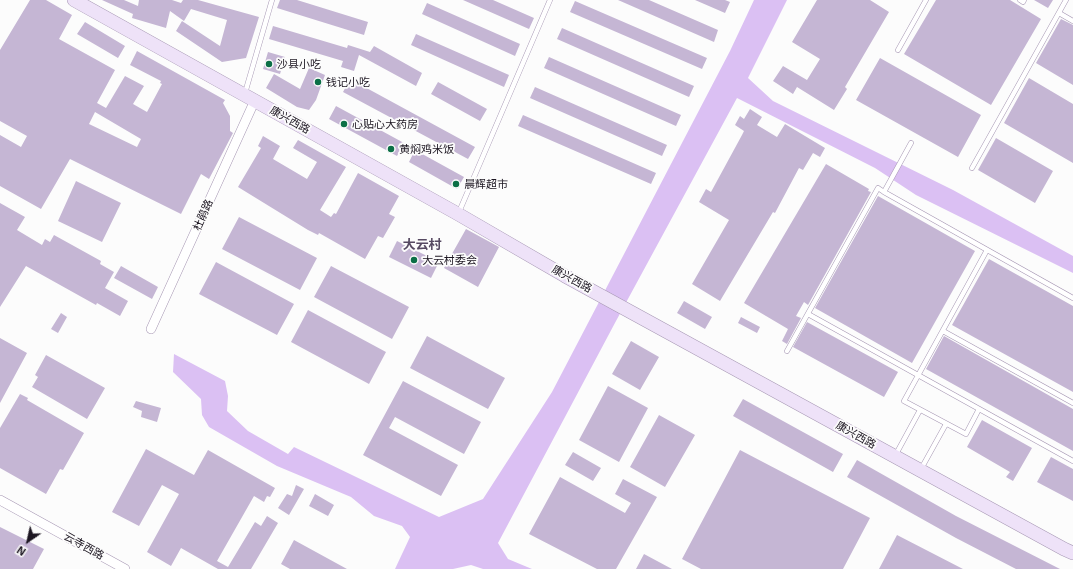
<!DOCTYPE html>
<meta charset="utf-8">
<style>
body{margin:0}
#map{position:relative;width:1073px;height:569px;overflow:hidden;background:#fcfcfc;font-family:"Exo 2",sans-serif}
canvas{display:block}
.north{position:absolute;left:8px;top:521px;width:40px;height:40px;-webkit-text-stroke:3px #fcfcfc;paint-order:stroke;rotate:214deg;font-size:11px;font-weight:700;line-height:16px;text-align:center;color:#1d1722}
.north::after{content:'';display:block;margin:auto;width:14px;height:18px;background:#1d1722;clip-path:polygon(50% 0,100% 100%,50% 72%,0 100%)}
</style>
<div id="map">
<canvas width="1073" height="569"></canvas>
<div class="north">N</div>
</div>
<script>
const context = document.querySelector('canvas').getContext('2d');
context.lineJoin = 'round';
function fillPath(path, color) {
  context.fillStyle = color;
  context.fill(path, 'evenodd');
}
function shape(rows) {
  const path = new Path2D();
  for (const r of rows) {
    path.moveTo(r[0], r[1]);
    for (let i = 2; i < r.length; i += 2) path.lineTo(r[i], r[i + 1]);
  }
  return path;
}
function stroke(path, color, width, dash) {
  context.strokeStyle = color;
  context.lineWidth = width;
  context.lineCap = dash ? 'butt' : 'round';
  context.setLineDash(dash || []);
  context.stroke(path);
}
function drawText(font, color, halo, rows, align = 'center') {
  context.font = font + ' "Exo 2","Noto Sans SC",sans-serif';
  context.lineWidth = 3.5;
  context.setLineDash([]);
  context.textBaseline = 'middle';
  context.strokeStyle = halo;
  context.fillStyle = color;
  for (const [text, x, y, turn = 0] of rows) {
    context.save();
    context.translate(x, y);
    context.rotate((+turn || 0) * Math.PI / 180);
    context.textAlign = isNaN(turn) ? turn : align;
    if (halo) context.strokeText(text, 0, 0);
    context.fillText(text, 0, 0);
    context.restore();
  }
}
fillPath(shape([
 [754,0,787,0,748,78,773,101,953,190,1073,256,1073,273,916,195,875,168,737,98,616,321,498,543,508,559,532,569,483,569,471,565,453,569,395,569,410,537,402,526,374,516,351,497,277,466,209,427,202,415,201,399,173,372,174,354,225,381,228,396,227,411,248,431,288,454,294,447,439,517,483,499,552,392,730,51]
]), '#dbc0f3');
fillPath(shape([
 [30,0,46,0,72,15,59,39,115,70,97,103,106,108,125,76,144,86,133,104,147,112,162,84,160,83,161,81,130,65,137,51,225,100,223,103,230,116,230,131,233,133,209,179,201,174,181,214,70,159,41,209,0,186,0,135,21,147,27,136,0,121,0,50],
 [95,112,141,139,137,147,89,124],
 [102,0,124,0,138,6,139,0,172,0,181,3,183,0,198,0,259,17,246,58,222,62,176,31,182,21,220,46,227,20,191,9,184,21,170,11,166,28,132,18,133,14],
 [280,0,297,0,368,22,364,35,277,8],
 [463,0,493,0,534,18,529,29],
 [618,0,649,0,718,30,714,42],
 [695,0,725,0,730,2,725,13],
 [817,0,870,0,889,12,845,87,847,89,834,110,797,87,793,94,773,81,783,66,807,80,820,59,792,42],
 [936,0,1010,0,1041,19,991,105,904,54],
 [1034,0,1053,0,1048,8],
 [575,1,707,58,702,69,570,12],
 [427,3,520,44,515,56,422,14],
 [1061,19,1073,25,1073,85,1036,63],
 [85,22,125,46,118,58,77,34],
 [273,26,347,48,348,45,370,52,374,46,422,73,416,86,359,55,354,71,341,67,343,61,269,39],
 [562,28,694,86,689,97,557,39],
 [416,34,509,75,504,87,411,45],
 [268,52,285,57,280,74,263,69],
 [549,57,681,115,676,126,544,68],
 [880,58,981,115,958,157,856,100],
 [309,68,325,75,316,100,309,110,297,107,266,88,274,74,300,89],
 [1029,78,1073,104,1073,163,1004,123],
 [350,79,475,147,468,159,343,92],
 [438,82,487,109,480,121,431,94],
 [535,87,667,145,662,156,530,98],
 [336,106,404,143,397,156,329,119],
 [750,109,762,117,757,125,777,137,785,124,825,148,820,157,813,153,803,170,799,168,775,213,773,212,720,301,692,284,729,220,699,202,706,189,711,192,742,135,744,131,735,125,740,116,744,119],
 [523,115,656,173,651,184,518,126],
 [263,136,280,146,273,159,307,179,317,162,293,148,298,140,346,167,320,210,331,217,334,213,336,214,358,173,399,196,389,214,395,217,383,238,378,236,365,259,319,233,318,235,308,230,238,187,261,148,258,146],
 [996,138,1053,171,1035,203,978,170],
 [415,150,464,177,457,189,409,162],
 [826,164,869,189,868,191,871,192,808,305,804,302,796,316,801,318,787,344,782,341,788,329,744,303],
 [76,181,121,203,102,242,58,221],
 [878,196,975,251,912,363,815,308],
 [0,203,25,217,17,230,42,245,45,239,50,242,54,235,101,261,100,264,114,272,105,288,128,301,120,316,97,303,96,305,26,266,0,307],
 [239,217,317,258,300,290,222,249],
 [466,229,499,247,478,287,444,268],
 [397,241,439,262,431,278,389,257],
 [989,259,1073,306,1073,392,952,325],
 [216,262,294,304,277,335,199,294],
 [121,266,158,287,152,299,114,278],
 [331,266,409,307,392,339,314,297],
 [684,301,712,317,705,329,677,313],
 [308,310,386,352,369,384,291,342],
 [61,313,67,317,58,333,51,329],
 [741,317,760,327,757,333,738,323],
 [807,322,898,372,884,397,793,347],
 [427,336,505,378,488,409,410,368],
 [944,336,1073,409,1073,451,926,369],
 [0,338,27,353,0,403],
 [631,341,659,357,640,390,612,374],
 [46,355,105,388,87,419,32,387,38,377,35,375],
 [403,381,481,422,464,454,395,417,389,428,458,465,441,496,363,455],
 [608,386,648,408,619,462,579,440],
 [20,394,28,398,27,400,84,433,63,470,60,469,46,494,0,468,0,428],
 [743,399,843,454,833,472,733,416],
 [136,401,161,408,157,422,141,417,142,411,133,407],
 [659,415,695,435,665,487,630,467],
 [982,420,1032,448,1013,481,1006,477,1010,472,967,447],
 [146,449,194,475,208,450,275,488,270,497,267,496,264,502,254,496,217,561,228,567,255,522,261,526,267,516,278,523,251,569,218,569,181,548,171,566,147,552,179,494,162,485,139,526,112,512],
 [740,450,870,518,843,569,701,569,682,559],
 [573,452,601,468,593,481,565,465],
 [1051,457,1073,469,1073,501,1037,482],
 [857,460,956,516,1060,569,1016,569,956,538,847,477],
 [560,477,625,513,631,503,615,494,623,479,657,497,616,569,597,569,529,534],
 [296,485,304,489,289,515,278,508,287,494,292,496],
 [315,494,334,505,328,516,309,506],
 [0,527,44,549,33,569,0,569],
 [897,535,963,569,879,569],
 [294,540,347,569,290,569,281,564],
 [644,554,672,569,636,569]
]), '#c5b6d4');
const lane = shape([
 [1020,0,1023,2,1024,0],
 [1059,13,1073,21],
 [898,50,926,0],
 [245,93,272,0],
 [911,143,884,192,1073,298],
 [972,168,1066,0],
 [459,212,550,0],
 [808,314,1073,461],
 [943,331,1073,403],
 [787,351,878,188,884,192],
 [979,409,966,434,904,401,987,250],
 [895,456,920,410],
 [921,469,946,424]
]);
const street = shape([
 [151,329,255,100],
 [0,500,125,569]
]);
const secondary = shape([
 [74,0,458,214,565,276,1064,549,1073,553]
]);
stroke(lane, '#a798b4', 5.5);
stroke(street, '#a798b4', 10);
stroke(secondary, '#a798b4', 14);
stroke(lane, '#fff', 4.5);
stroke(street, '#fff', 9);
stroke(secondary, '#eee2f8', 13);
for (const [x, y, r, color] of [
 [269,64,4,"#0b6f46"],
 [318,82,4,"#0b6f46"],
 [344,124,4,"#0b6f46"],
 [391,149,4,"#0b6f46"],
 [456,184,4,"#0b6f46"],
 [414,260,4,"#0b6f46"]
]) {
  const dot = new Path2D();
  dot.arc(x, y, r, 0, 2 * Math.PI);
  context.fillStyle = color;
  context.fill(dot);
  stroke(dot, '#fcfcfc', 1.5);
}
drawText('11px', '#1d1722', '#fcfcfc', [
 ["沙县小吃",277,64],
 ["钱记小吃",326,82],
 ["心贴心大药房",352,124],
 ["黄焖鸡米饭",399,149],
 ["晨辉超市",464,184],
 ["大云村委会",422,260]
], 'left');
drawText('11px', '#1d1722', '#fcfcfc', [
 ["康兴西路",290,120,29],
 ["杜鹃路",203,215,-66],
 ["康兴西路",572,279,29],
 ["康兴西路",856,435,29],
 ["云寺西路",84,546,29]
]);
drawText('bold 13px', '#564962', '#fcfcfc', [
 ["大云村",422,245]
]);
</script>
